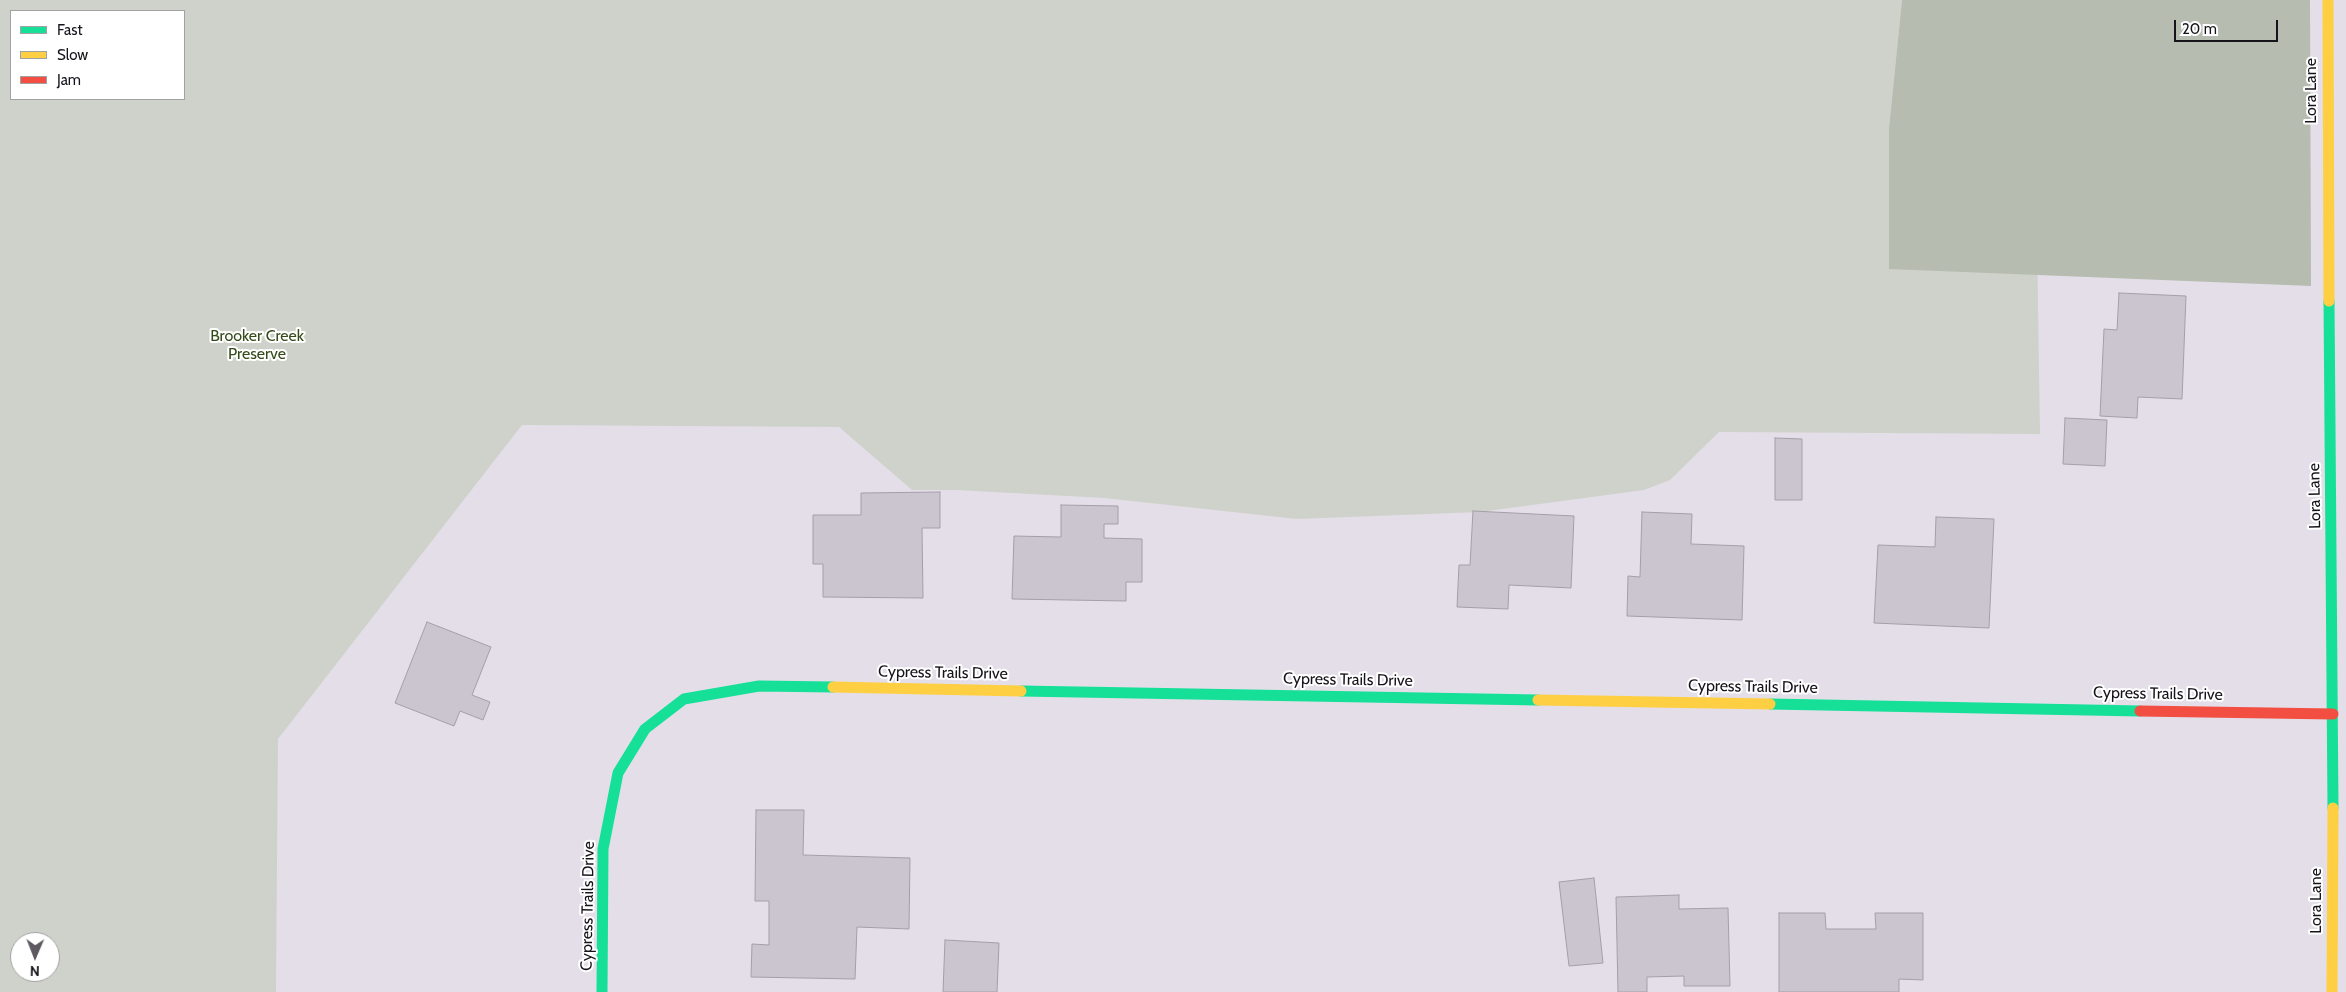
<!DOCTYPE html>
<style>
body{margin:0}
#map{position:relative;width:2346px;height:992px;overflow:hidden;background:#e4dee9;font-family:Cabin,sans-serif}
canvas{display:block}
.legend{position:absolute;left:10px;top:10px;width:175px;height:90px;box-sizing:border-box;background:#fff;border:1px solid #a2a1a3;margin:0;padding:6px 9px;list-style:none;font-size:15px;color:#17131a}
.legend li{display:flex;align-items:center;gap:10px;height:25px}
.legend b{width:25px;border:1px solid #a2a1a3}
.north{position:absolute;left:10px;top:932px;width:50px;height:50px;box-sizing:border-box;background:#fff;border:1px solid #a2a1a3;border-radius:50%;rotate:181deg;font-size:14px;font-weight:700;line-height:20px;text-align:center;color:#17131a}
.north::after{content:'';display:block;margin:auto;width:18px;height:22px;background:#5f5a62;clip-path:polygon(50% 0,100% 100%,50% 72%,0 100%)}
.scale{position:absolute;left:2174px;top:20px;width:104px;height:22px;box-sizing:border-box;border:2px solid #17131a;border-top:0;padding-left:6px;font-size:15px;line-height:18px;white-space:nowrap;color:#17131a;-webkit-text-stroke:4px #fff;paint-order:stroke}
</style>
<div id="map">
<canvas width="2346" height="992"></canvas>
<ul class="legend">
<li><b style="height:6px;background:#16e098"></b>Fast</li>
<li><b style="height:6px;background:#ffcf43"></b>Slow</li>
<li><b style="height:6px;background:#f24e42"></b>Jam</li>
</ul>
<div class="north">N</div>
<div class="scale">20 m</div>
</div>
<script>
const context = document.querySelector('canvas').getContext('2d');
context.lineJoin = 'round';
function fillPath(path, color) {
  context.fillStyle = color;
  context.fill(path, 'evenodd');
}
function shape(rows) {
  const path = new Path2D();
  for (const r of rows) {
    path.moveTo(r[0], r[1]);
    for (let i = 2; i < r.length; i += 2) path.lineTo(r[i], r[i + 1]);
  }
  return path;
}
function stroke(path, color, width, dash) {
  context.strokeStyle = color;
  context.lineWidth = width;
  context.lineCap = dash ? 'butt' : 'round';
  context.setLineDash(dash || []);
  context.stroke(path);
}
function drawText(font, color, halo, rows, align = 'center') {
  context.font = font + ' Cabin,sans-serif';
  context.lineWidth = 4;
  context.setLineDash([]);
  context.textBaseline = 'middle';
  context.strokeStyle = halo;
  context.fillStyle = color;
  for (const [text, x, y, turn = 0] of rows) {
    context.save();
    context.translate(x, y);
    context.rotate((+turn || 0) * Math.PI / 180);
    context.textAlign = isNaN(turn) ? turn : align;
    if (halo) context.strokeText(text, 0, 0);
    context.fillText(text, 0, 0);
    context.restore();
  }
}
fillPath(shape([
 [0,0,1902,0,1889,128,1889,169,2036,170,2040,434,1719,432,1670,480,1644,490,1480,512,1297,519,1104,498,957,490,912,490,839,427,522,425,278,739,276,992,0,992],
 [11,11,184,11,184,99,11,99],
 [20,942,50,942,50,972,20,972]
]), '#cfd2ca');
fillPath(shape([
 [1902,0,2310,0,2311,286,1889,269,1889,128]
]), '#b6bcb0');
const building = shape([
 [2119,293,2186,296,2182,399,2138,397,2137,418,2100,416,2104,329,2117,330,2119,293],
 [2065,418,2107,420,2105,466,2063,464,2065,418],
 [1775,438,1802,439,1802,500,1775,500,1775,438],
 [940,492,940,528,922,528,923,598,823,597,823,564,813,564,813,515,861,515,861,493,940,492],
 [1061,505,1118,506,1118,524,1104,524,1104,538,1142,539,1142,582,1126,582,1126,601,1012,599,1014,536,1061,537,1061,505],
 [1473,511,1574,516,1571,588,1509,585,1508,609,1457,607,1459,565,1470,565,1473,511],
 [1642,512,1692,514,1691,544,1744,546,1742,620,1627,616,1628,576,1640,577,1642,512],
 [1936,517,1994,519,1989,628,1874,623,1878,545,1935,547,1936,517],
 [427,622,491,647,472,695,490,702,483,720,460,711,454,726,395,703,427,622],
 [756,810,804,810,803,855,910,858,909,929,857,927,855,979,751,977,752,944,769,945,769,901,755,901,756,810],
 [1594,878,1603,963,1569,966,1559,882,1594,878],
 [1679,895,1679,909,1728,908,1730,986,1684,986,1684,976,1647,977,1647,992,1618,992,1616,897,1679,895],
 [1779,913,1825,913,1826,929,1876,929,1875,913,1923,913,1923,980,1899,979,1899,992,1779,992,1779,913],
 [945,940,999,943,997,992,943,992,945,940]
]);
fillPath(building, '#cbc5d0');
stroke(building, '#a39fa7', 1);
stroke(shape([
 [2329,301,2333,808],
 [1021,691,1538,700],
 [1770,704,2140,711],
 [602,992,603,849,618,773,645,729,684,699,759,686,833,687]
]), '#16e098', 11);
stroke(shape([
 [2328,0,2329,301],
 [833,687,1021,691],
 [1538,700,1770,704],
 [2332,992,2333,808]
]), '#ffcf43', 11);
stroke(shape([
 [2140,711,2333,714]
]), '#f24e42', 11);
drawText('16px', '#17131a', '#fff', [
 ["Lora Lane",2311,91,-90],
 ["Lora Lane",2315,496,-91],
 ["Cypress Trails Drive",943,673,1],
 ["Cypress Trails Drive",1348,680,1],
 ["Cypress Trails Drive",1753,687,1],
 ["Cypress Trails Drive",2158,694,1],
 ["Lora Lane",2316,901,-90],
 ["Cypress Trails Drive",588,906,-89]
]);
drawText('16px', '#364b1b', '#fff', [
 ["Brooker Creek",257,336],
 ["Preserve",257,354]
]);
</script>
